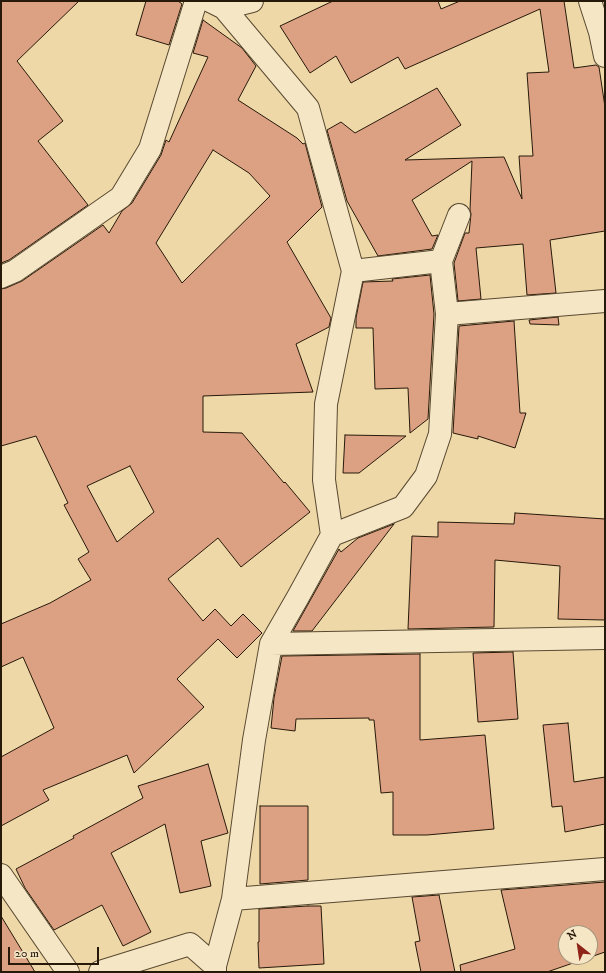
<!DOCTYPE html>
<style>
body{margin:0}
#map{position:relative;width:606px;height:973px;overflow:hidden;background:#efd8a7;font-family:"IM FELL DW Pica",serif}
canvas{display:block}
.frame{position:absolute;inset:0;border:2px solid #26190a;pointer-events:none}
.north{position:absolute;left:558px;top:925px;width:40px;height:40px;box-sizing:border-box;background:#f5e6c6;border:1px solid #a2947b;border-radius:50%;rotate:330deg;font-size:11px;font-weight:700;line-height:16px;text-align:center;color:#26190a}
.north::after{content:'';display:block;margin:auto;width:14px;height:18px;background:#8f2418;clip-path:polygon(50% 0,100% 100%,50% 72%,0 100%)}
.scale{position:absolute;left:8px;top:947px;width:91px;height:18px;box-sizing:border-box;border:2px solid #26190a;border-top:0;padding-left:5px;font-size:12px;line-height:14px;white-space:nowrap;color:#26190a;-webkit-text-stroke:3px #f5e6c6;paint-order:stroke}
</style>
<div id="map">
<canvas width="606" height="973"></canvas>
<div class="frame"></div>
<div class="north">N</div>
<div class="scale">20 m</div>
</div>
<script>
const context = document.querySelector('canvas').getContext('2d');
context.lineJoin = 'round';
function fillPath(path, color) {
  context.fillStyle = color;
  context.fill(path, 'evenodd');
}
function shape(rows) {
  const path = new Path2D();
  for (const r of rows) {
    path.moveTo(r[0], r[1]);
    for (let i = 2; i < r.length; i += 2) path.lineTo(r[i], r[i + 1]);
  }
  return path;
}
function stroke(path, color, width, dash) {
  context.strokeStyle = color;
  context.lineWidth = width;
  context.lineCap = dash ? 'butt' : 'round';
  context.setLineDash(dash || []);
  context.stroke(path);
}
const building = shape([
 [1,1,79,1,17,61,63,121,38,141,88,205,9,260,1,263,1,1],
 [146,1,178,1,182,4,169,45,136,35,146,1],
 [333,1,438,1,441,9,460,1,564,1,574,68,596,65,599,67,605,107,605,231,550,240,556,293,527,295,523,244,476,248,481,299,458,301,454,263,465,233,469,233,471,214,470,210,472,161,412,200,432,236,438,235,432,249,378,256,347,201,327,130,341,122,355,133,437,88,461,125,405,160,504,157,522,199,519,156,533,156,527,73,549,72,540,9,405,69,398,57,351,83,336,56,310,73,280,26,333,1],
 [203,20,242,48,256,66,238,100,297,138,303,144,305,143,322,207,287,242,331,318,329,327,296,344,313,392,203,396,203,432,242,433,284,483,285,482,310,512,241,567,218,538,168,579,203,621,215,609,231,626,243,614,262,633,237,658,218,639,177,679,204,707,134,773,127,755,43,790,49,800,1,826,1,757,54,728,23,657,1,667,1,624,50,603,91,580,78,559,89,552,64,505,68,503,36,436,1,446,1,289,6,288,22,281,103,225,109,233,122,211,132,203,161,155,166,140,169,142,208,57,193,53,203,20],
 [213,150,249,173,270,196,182,283,156,243,213,150],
 [130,466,154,512,117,542,87,486,130,466],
 [430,275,434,314,428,419,410,433,408,388,375,389,373,328,356,328,356,318,363,282,393,281,392,279,430,275],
 [558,317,559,325,530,324,529,320,558,317],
 [514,321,520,413,526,413,515,448,478,436,478,439,453,433,459,326,514,321],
 [345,435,406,436,359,473,343,473,345,435],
 [515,513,605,519,605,620,558,619,560,566,495,560,494,627,408,629,412,536,438,537,438,522,514,524,515,513],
 [394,524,312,631,293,631,339,549,341,552,358,538,394,524],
 [513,652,518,719,478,722,473,653,513,652],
 [420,654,420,740,485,735,494,829,427,835,393,835,393,792,381,793,374,720,369,720,369,718,296,719,295,731,271,728,274,698,282,656,420,654],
 [568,723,574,782,605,777,605,824,565,832,562,806,552,807,543,725,568,723],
 [208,764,228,833,201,841,211,886,180,893,165,824,111,853,151,932,123,946,102,905,54,930,25,888,16,869,74,838,73,836,143,798,138,786,208,764],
 [260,806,308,806,308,880,260,884,260,806],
 [605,882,605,952,547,972,461,972,460,965,515,949,501,890,605,882],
 [566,933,590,933,590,957,566,957,566,933],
 [439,895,455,972,421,972,415,942,420,941,412,897,439,895],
 [308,906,321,906,324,964,259,968,258,942,259,942,259,909,308,906],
 [1,916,35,972,1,972,1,916]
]);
fillPath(building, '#dca082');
stroke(building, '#26190a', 1);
const minor = shape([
 [210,1,224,8,308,108,353,271,326,404,324,480,332,535,298,597,271,644,254,740,233,899,215,966,215,972],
 [590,1,600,32,605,56],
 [224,8,252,1],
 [353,271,441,261],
 [1,277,15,271,121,197,150,149,196,1],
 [447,314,605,301],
 [332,535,403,507,426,476,440,434,447,314,441,261,459,215],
 [271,644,605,638],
 [1,875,68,972],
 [233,899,605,869],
 [100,972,190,944,215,966]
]);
stroke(minor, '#584931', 24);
stroke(minor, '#f5e6c6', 22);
</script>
